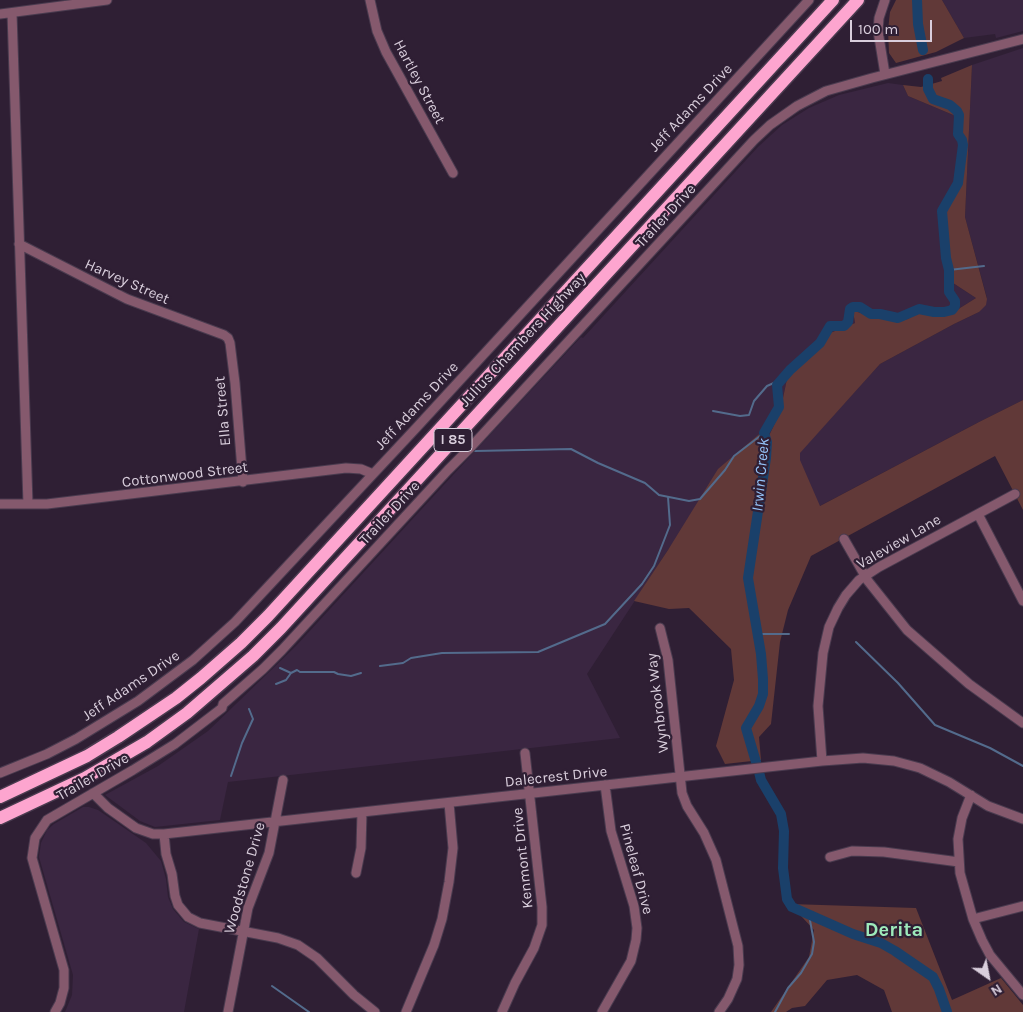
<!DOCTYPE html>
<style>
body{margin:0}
#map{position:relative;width:1023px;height:1012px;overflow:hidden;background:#2f1f34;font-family:Karla,sans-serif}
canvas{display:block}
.north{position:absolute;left:963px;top:952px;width:50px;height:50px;-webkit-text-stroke:4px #2f1f34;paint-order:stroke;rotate:147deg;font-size:14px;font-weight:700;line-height:20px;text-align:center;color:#d9cedc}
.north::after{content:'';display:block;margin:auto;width:18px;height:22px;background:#d9cedc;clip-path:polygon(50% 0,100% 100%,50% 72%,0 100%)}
.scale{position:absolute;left:850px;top:20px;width:82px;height:22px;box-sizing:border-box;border:2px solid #d9cedc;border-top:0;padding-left:6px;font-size:15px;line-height:18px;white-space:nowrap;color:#d9cedc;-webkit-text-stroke:4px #2f1f34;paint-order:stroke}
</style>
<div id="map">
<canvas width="1023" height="1012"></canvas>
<div class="north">N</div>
<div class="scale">100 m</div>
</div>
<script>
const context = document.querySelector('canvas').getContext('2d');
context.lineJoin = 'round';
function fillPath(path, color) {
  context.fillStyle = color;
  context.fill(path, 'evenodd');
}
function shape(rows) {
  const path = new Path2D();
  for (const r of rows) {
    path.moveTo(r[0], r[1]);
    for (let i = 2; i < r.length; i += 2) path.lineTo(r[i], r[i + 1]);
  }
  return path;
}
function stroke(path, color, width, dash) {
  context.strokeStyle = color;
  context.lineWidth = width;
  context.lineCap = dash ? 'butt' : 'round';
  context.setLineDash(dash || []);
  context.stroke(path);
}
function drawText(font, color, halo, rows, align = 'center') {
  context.font = font + ' Karla,sans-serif';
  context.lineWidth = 4.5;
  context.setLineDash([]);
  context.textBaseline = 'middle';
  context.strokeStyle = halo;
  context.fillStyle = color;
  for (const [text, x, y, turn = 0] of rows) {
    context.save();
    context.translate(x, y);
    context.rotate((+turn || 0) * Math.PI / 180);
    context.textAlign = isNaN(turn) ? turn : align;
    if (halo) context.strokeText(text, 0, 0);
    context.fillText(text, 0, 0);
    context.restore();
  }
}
fillPath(shape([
 [942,0,1023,0,1023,31,996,38,995,34,964,38],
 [1023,48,1023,400,979,422,797,518,781,473,880,364,954,324,979,312,987,298,965,217,972,65],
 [888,83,903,85,908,96,958,117,957,133,963,149,958,180,944,205,943,233,951,268,950,281,976,298,952,313,920,309,908,319,894,320,853,311,855,323,830,333,787,379,780,412,768,439,763,431,668,550,587,674,620,738,228,782,220,820,155,827,140,821,105,795,158,766,208,731,296,646,510,413,581,337,583,338,758,147,782,125,809,108,839,95],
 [83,807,89,807,98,810,146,843,161,861,166,879,168,897,173,909,184,922,199,929,184,1012,65,1012,72,995,73,975,39,857,41,843,47,830,54,824]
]), '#3a2641');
fillPath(shape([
 [896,0,942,0,964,38,936,52,896,63,889,53,888,30,890,12],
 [972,65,965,217,987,299,986,305,979,312,954,324,880,364,800,453,800,460,820,506,979,422,1023,400,1023,510,995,456,811,556,788,610,780,642,771,724,759,737,761,760,725,764,716,746,734,680,731,649,689,608,669,609,634,601,668,550,718,469,764,430,768,438,780,412,787,379,830,333,855,323,853,311,894,320,908,319,920,309,952,313,976,298,950,281,951,268,943,233,944,205,958,180,963,149,957,133,958,117,908,96,903,85,921,87,942,81,941,78],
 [790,904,916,908,952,1000,1001,978,1023,1005,1023,1012,892,1012,884,990,857,975,827,980,805,1006,792,1008,786,1012,771,1012,809,957,814,930]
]), '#613938');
stroke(shape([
 [949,270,984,266],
 [713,411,740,416,749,415,754,401,767,386,776,382,777,385],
 [475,451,571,449,598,463,645,483,659,495,689,501,700,499,725,470,734,456,764,433],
 [757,634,789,634],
 [856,642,898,683,935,725,990,748,1023,766],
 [380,666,403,663,411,658,442,653,538,652,605,624,642,584,654,566,670,525,668,497],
 [280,668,291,673],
 [276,684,286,680,291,673,297,670,300,672,334,672,338,674,351,676,361,673],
 [231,776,242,743,253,719,249,709],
 [272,986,309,1012],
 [775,1012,788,988,801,973,812,954,814,942,809,915]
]), '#536b8c', 2);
stroke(shape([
 [917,0,918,24,923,50],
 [756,762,746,728,759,706,763,694,763,679,761,654,748,578,766,458,767,442,764,433,779,407,777,385,790,370,820,343,830,326,844,326,848,322,850,309,853,307,860,307,871,314,880,314,898,318,919,309,934,312,944,312,952,310,955,306,955,301,949,292,949,270,946,258,942,211,958,183,963,145,962,140,958,134,959,115,957,111,950,105,933,99,928,89,928,79],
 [759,772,761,780,781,814,784,831,783,868,787,899,792,907,853,934,881,943,895,951,933,977,939,989,947,1012]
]), '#1a406a', 10);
const minor = shape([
 [370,0,377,31,386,52,453,173],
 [12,13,28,504],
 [0,14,107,0],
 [885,74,878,31,879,18,885,0],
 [19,244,127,299,224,335,228,338,230,343,235,383,243,482],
 [0,504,47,504,346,468,361,469,373,474],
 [978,514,1023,601],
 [844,539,868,581,907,630,969,684,1023,723],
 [660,628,668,660,682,793,687,806,704,833,716,860,738,946,739,965,737,979,728,999,719,1012],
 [822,761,818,706,823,653,829,627,838,608,846,595,859,580,879,567,1015,494],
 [0,773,47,754,76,739,138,701,193,660,235,622,417,427,809,0],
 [93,793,108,808,136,828,153,834,164,834,822,761,863,758,894,761,920,768,949,782,988,806,1023,819],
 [971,795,962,818,958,839,960,873,973,919,982,940,990,955,1023,995],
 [164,834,166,854,172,874,175,896,178,905,188,917,200,923,278,938,298,945,317,958,354,995,375,1012],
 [830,857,852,851,884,852,959,862],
 [356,873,361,848,362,812],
 [973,919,1023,906],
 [55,1012,60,1003,64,988,64,970,32,858,35,838,47,820,133,770,175,744,222,708,223,704,263,669,282,650,448,470,470,448,754,140,770,125,797,106,826,91,872,78,1023,39],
 [228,1012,248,908,269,853,283,780],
 [406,1012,434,945,442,919,449,882,453,848,449,803],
 [502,1012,515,983,534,948,542,925,542,907,525,753],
 [602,1012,631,961,636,940,637,928,634,906,611,831,605,785]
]);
const highway = shape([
 [0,797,87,756,118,737,176,698,201,678,241,643,268,616,833,0],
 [0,818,85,778,147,742,187,713,253,656,281,628,858,0]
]);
stroke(minor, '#4a3b4f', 11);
stroke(highway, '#4a3b4f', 15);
stroke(minor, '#85596d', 9);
stroke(highway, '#fda5cf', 12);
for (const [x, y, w] of [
 [453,440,38]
]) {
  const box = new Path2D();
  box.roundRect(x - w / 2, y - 11.5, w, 23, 4);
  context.fillStyle = '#2f1f34';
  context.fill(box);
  stroke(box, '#d9cedc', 1);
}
drawText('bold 14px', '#d9cedc', null, [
 ["I 85",453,440]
]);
drawText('15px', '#d9cedc', '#2f1f34', [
 ["Hartley Street",419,82,62],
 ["Jeff Adams Drive",691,108,-47],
 ["Trailer Drive",666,216,-47],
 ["Harvey Street",127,282,24],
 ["Julius Chambers Highway",523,340,-47],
 ["Jeff Adams Drive",417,406,-47],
 ["Ella Street",223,411,-95],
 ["Cottonwood Street",185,475,-7],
 ["Trailer Drive",390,513,-47],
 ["Valeview Lane",899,542,-30],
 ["Jeff Adams Drive",131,686,-34],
 ["Wynbrook Way",658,703,-97],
 ["Trailer Drive",93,777,-30],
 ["Dalecrest Drive",556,777,-6],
 ["Kenmont Drive",523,858,-96],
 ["Pineleaf Drive",636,869,75],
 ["Woodstone Drive",245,878,-74]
]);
drawText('italic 16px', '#95c3f9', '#2f1f34', [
 ["Irwin Creek",761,475,-85]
]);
drawText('bold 20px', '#9eeabb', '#2f1f34', [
 ["Derita",894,930]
]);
</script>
